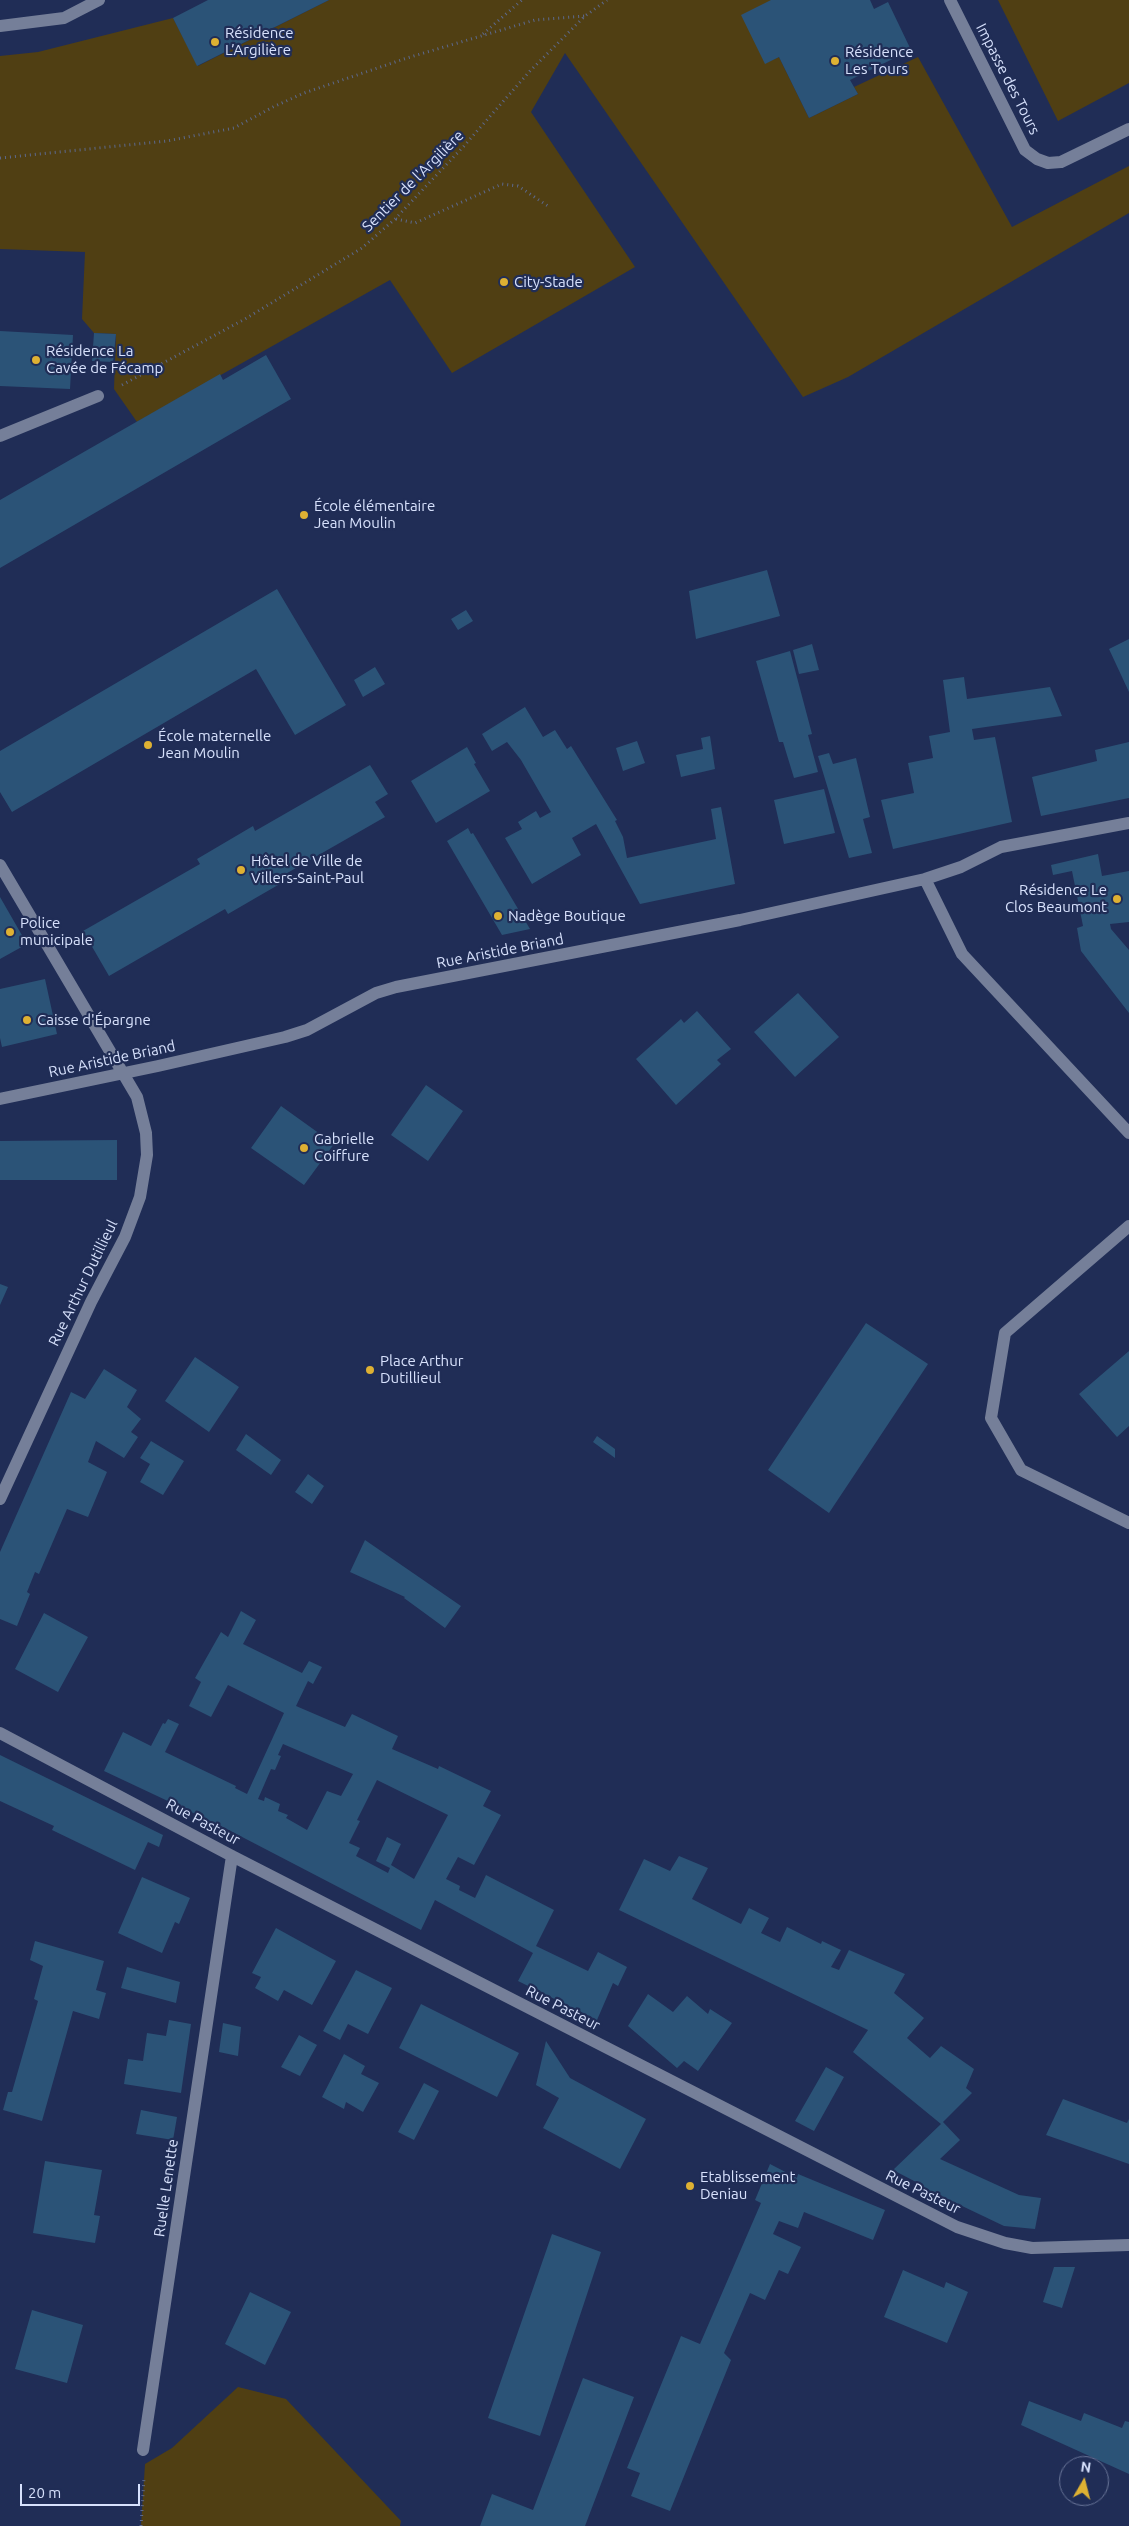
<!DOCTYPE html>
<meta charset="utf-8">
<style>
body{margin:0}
#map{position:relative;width:1129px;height:2526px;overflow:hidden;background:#202d56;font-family:Ubuntu,sans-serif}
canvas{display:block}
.north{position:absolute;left:1059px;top:2456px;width:50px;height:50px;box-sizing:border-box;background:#202d56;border:1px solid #697598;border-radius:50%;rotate:8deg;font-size:14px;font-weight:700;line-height:20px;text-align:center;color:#d7e1fc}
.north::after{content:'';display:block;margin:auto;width:18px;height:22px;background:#deb133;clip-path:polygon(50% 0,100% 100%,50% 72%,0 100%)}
.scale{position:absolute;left:20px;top:2484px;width:120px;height:22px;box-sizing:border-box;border:2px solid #d7e1fc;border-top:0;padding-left:6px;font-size:15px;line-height:18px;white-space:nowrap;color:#d7e1fc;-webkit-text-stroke:4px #202d56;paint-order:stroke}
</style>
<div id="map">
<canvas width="1129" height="2526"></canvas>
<div class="north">N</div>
<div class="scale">20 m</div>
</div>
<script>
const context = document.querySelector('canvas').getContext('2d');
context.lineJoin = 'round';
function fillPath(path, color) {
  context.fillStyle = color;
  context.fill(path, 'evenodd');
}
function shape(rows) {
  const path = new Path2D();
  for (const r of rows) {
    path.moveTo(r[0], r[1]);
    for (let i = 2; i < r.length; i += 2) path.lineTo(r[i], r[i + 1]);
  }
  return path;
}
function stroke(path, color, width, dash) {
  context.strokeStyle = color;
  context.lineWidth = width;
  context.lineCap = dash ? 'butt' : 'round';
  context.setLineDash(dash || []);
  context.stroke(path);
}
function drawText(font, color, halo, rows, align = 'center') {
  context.font = font + ' Ubuntu,sans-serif';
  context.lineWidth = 4.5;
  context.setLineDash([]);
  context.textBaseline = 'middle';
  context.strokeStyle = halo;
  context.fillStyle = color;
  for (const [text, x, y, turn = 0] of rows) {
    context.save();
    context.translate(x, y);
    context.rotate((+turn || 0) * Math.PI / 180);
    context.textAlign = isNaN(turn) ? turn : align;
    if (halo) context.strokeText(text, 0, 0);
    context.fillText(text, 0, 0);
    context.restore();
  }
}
fillPath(shape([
 [329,0,771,0,766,63,779,57,809,118,858,94,854,87,918,57,1012,227,1129,166,1129,213,848,377,803,397,565,53,531,112,635,267,452,373,390,280,137,422,114,389,116,334,94,333,82,319,85,252,0,249,0,56,38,52,173,18,198,66],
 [998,0,1129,0,1129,83,1058,121],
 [238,2387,286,2399,401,2521,400,2526,141,2526,145,2464,172,2448]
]), '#503f13');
fillPath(shape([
 [208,0,329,0,197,66,173,18],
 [771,0,870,0,874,9,888,2,911,50,850,80,858,94,809,118,779,57,765,64,741,15],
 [0,331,73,335,70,389,0,386],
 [94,333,116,334,113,362,92,361],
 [266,355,291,399,0,568,0,500,220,374,223,380],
 [767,570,780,616,696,639,689,591],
 [277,589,346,705,295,735,256,669,12,812,0,792,0,751],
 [466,610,473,621,458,630,451,619],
 [1129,639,1129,692,1109,649],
 [812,644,819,670,799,674,793,650],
 [790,651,812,734,808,735,818,772,794,778,783,742,779,742,756,661],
 [375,667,385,684,363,697,354,680],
 [964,677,967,699,1050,687,1062,716,972,729,974,740,995,737,1012,822,893,849,881,800,914,793,908,763,933,758,929,736,950,732,943,680],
 [525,707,543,737,555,730,567,749,571,746,617,820,615,821,623,837,627,858,716,839,711,809,721,807,735,884,640,904,596,824,572,838,581,855,532,884,505,838,522,829,518,822,536,811,540,818,551,812,521,760,507,742,492,751,482,734],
 [710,736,715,769,681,777,676,755,703,749,701,738],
 [637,741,645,763,623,771,616,748],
 [1129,742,1129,798,1041,816,1032,777,1097,761,1095,750],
 [467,747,476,763,474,764,490,791,436,823,411,781],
 [829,753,833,764,856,758,870,817,863,819,872,853,849,858,818,756],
 [370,765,388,794,375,802,385,817,282,876,285,881,259,896,228,914,225,909,109,976,83,931,200,864,197,859,253,826,255,831],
 [824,789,835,833,784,844,774,800],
 [468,828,471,834,473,833,530,929,502,935,447,841],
 [1098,854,1102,876,1129,871,1129,922,1110,924,1111,929,1129,950,1129,1013,1081,951,1077,928,1083,926,1072,871,1053,875,1051,865],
 [0,897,27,944,0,959],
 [45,979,57,1034,2,1047,0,1038,0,989],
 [798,993,839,1037,795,1077,754,1032],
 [697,1011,731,1049,717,1060,721,1064,676,1105,636,1059,681,1019,684,1023],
 [426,1085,463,1111,428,1161,391,1135],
 [281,1106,334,1144,304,1185,251,1148],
 [117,1140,117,1180,0,1180,0,1141],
 [0,1284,8,1287,0,1305],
 [866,1323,928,1364,829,1513,768,1470],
 [1129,1351,1129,1426,1117,1437,1079,1394],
 [195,1357,239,1387,209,1432,165,1401],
 [104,1369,137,1390,127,1407,141,1419,131,1432,138,1437,124,1458,96,1441,88,1462,107,1472,88,1517,67,1509,39,1574,35,1572,27,1592,30,1594,17,1626,0,1619,0,1552,71,1392,85,1399],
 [246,1434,281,1460,271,1475,236,1450],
 [597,1436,615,1449,615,1458,593,1442],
 [151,1441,184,1461,163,1495,140,1482,150,1464,140,1458],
 [308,1474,324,1486,312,1504,295,1492],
 [365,1540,461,1606,445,1628,404,1598,405,1597,350,1572],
 [241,1611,256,1620,243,1644,302,1673,309,1661,322,1667,313,1684,308,1681,296,1706,345,1727,352,1714,398,1736,392,1749,438,1769,439,1766,491,1791,483,1806,501,1815,474,1865,458,1857,446,1879,460,1886,459,1890,475,1898,486,1875,554,1910,536,1946,588,1971,598,1952,627,1967,618,1986,613,1983,597,2020,518,1981,533,1953,435,1900,421,1930,221,1826,104,1771,123,1732,151,1746,163,1723,165,1724,168,1719,179,1724,165,1752,236,1786,235,1788,247,1794,284,1713,228,1685,211,1717,189,1706,201,1682,195,1678,221,1632,228,1637],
 [283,1744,353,1774,341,1796,327,1791,307,1830,286,1818,288,1815,278,1811,280,1804,265,1797,264,1801,258,1799,271,1769,275,1770,281,1756,278,1755],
 [377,1780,448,1815,414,1879,391,1865,401,1844,387,1837,376,1861,390,1868,388,1873,356,1856,360,1848,349,1843,360,1821,357,1820],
 [44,1613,88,1637,58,1692,15,1669],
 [0,1755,163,1835,159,1847,148,1842,135,1870,52,1830,54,1826,0,1801],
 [679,1856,708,1868,692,1899,741,1924,749,1908,769,1918,761,1933,780,1942,787,1927,821,1944,822,1941,841,1950,831,1967,839,1970,849,1950,905,1974,894,1993,924,2018,907,2038,930,2058,941,2046,974,2069,966,2088,972,2093,943,2122,960,2140,940,2159,1019,2195,1041,2198,1035,2229,1004,2226,916,2184,916,2182,893,2170,941,2124,853,2052,868,2030,619,1910,644,1859,670,1871],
 [142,1877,190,1898,179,1924,175,1922,162,1953,118,1933],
 [276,1928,336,1961,312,2005,284,1990,278,2001,255,1988,261,1977,252,1973],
 [35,1941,104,1961,96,1990,106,1993,99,2019,73,2011,42,2121,3,2110,8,2092,12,2092,38,2001,34,1999,43,1966,30,1960],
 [127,1967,180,1982,176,2003,121,1988],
 [356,1970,392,1988,368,2034,348,2024,340,2040,323,2031],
 [648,1994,673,2012,687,1996,708,2014,710,2009,732,2023,698,2071,684,2061,677,2068,628,2026],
 [421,2004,519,2053,497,2097,399,2048],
 [169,2020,191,2024,181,2093,124,2084,128,2059,143,2061,147,2033,166,2036],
 [223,2023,241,2027,238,2056,219,2052],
 [299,2035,317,2045,300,2076,281,2067],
 [546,2041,570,2078,646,2119,620,2169,543,2128,559,2098,536,2085],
 [344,2054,365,2066,361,2074,379,2083,363,2112,346,2102,344,2109,322,2097],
 [826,2067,844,2077,814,2131,795,2121],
 [424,2083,439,2091,414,2140,398,2132],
 [1063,2099,1127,2123,1129,2119,1129,2164,1046,2135],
 [141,2110,177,2117,173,2140,136,2134],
 [45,2161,102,2170,94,2215,100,2216,95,2243,33,2233],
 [770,2164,797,2178,798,2174,885,2210,873,2240,804,2212,798,2228,779,2221,773,2234,801,2247,788,2274,779,2270,765,2300,750,2293,724,2353,731,2360,670,2511,631,2496,640,2473,627,2468,681,2336,700,2344,761,2203,755,2200],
 [552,2234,601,2252,540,2436,488,2418],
 [1054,2267,1075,2267,1062,2308,1043,2302],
 [903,2270,944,2288,946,2282,968,2292,947,2343,884,2317],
 [250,2292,291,2312,265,2365,225,2344],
 [32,2310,83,2325,67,2383,15,2369],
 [583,2378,634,2397,585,2526,480,2526,492,2494,533,2510],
 [1029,2401,1081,2421,1084,2413,1122,2428,1125,2421,1129,2422,1129,2474,1021,2425]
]), '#2b5377');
stroke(shape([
 [483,34,522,0],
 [0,158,167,141,234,128,273,107,304,93,407,58,535,20,585,16],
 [396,219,415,223,502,184,518,186,548,206],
 [122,385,245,319,362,248,395,219,464,146,530,71,585,16,607,0],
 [141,2526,144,2478]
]), '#5d698d', 3, [1, 4]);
stroke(shape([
 [950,0,1025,150,1037,159,1048,163,1061,162,1129,129],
 [0,26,64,18,99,0],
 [0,436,98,396],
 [0,865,137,1097,146,1133,147,1155,140,1197,125,1237,91,1302,0,1499],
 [925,879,962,954,1129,1133],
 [0,1099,158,1066,285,1037,307,1030,376,993,396,987,740,920,925,879,961,867,1001,847,1129,823],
 [1129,1226,1005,1333,991,1418,1021,1470,1129,1523],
 [0,1733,232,1856,957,2227,1005,2243,1032,2248,1129,2245],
 [143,2450,232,1856]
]), '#757f99', 12);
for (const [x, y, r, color] of [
 [215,42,5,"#deb133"],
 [835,61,5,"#deb133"],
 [504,282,5,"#deb133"],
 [36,360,5,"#deb133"],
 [304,515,5,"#deb133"],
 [148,745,5,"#deb133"],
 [241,870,5,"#deb133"],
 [1117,899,5,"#deb133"],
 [498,916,5,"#deb133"],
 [10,932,5,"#deb133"],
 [27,1020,5,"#deb133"],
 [304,1148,5,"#deb133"],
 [370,1370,5,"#deb133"],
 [690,2186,5,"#deb133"]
]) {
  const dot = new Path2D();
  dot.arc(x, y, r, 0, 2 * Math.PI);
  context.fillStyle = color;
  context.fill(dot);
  stroke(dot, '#202d56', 2);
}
drawText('15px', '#d7e1fc', '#202d56', [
 ["Résidence",225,33],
 ["L’Argilière",225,50],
 ["Résidence",845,52],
 ["Les Tours",845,69],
 ["City-Stade",514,282],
 ["Résidence La",46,351],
 ["Cavée de Fécamp",46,368],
 ["École élémentaire",314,506],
 ["Jean Moulin",314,523],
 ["École maternelle",158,736],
 ["Jean Moulin",158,753],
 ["Hôtel de Ville de",251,861],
 ["Villers-Saint-Paul",251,878],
 ["Résidence Le",1107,890,"right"],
 ["Clos Beaumont",1107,907,"right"],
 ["Nadège Boutique",508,916],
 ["Police",20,923],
 ["municipale",20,940],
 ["Caisse d'Épargne",37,1020],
 ["Gabrielle",314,1139],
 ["Coiffure",314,1156],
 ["Place Arthur",380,1361],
 ["Dutillieul",380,1378],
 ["Etablissement",700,2177],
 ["Deniau",700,2194]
], 'left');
drawText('15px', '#d7e1fc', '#202d56', [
 ["Impasse des Tours",1008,79,63],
 ["Sentier de l'Argilière",413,181,-45],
 ["Rue Aristide Briand",500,951,-11],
 ["Rue Aristide Briand",112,1059,-12],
 ["Rue Arthur Dutillieul",83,1283,-64],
 ["Rue Pasteur",203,1822,28],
 ["Rue Pasteur",563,2008,27],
 ["Ruelle Lenette",166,2188,-82],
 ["Rue Pasteur",923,2192,26]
]);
</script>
